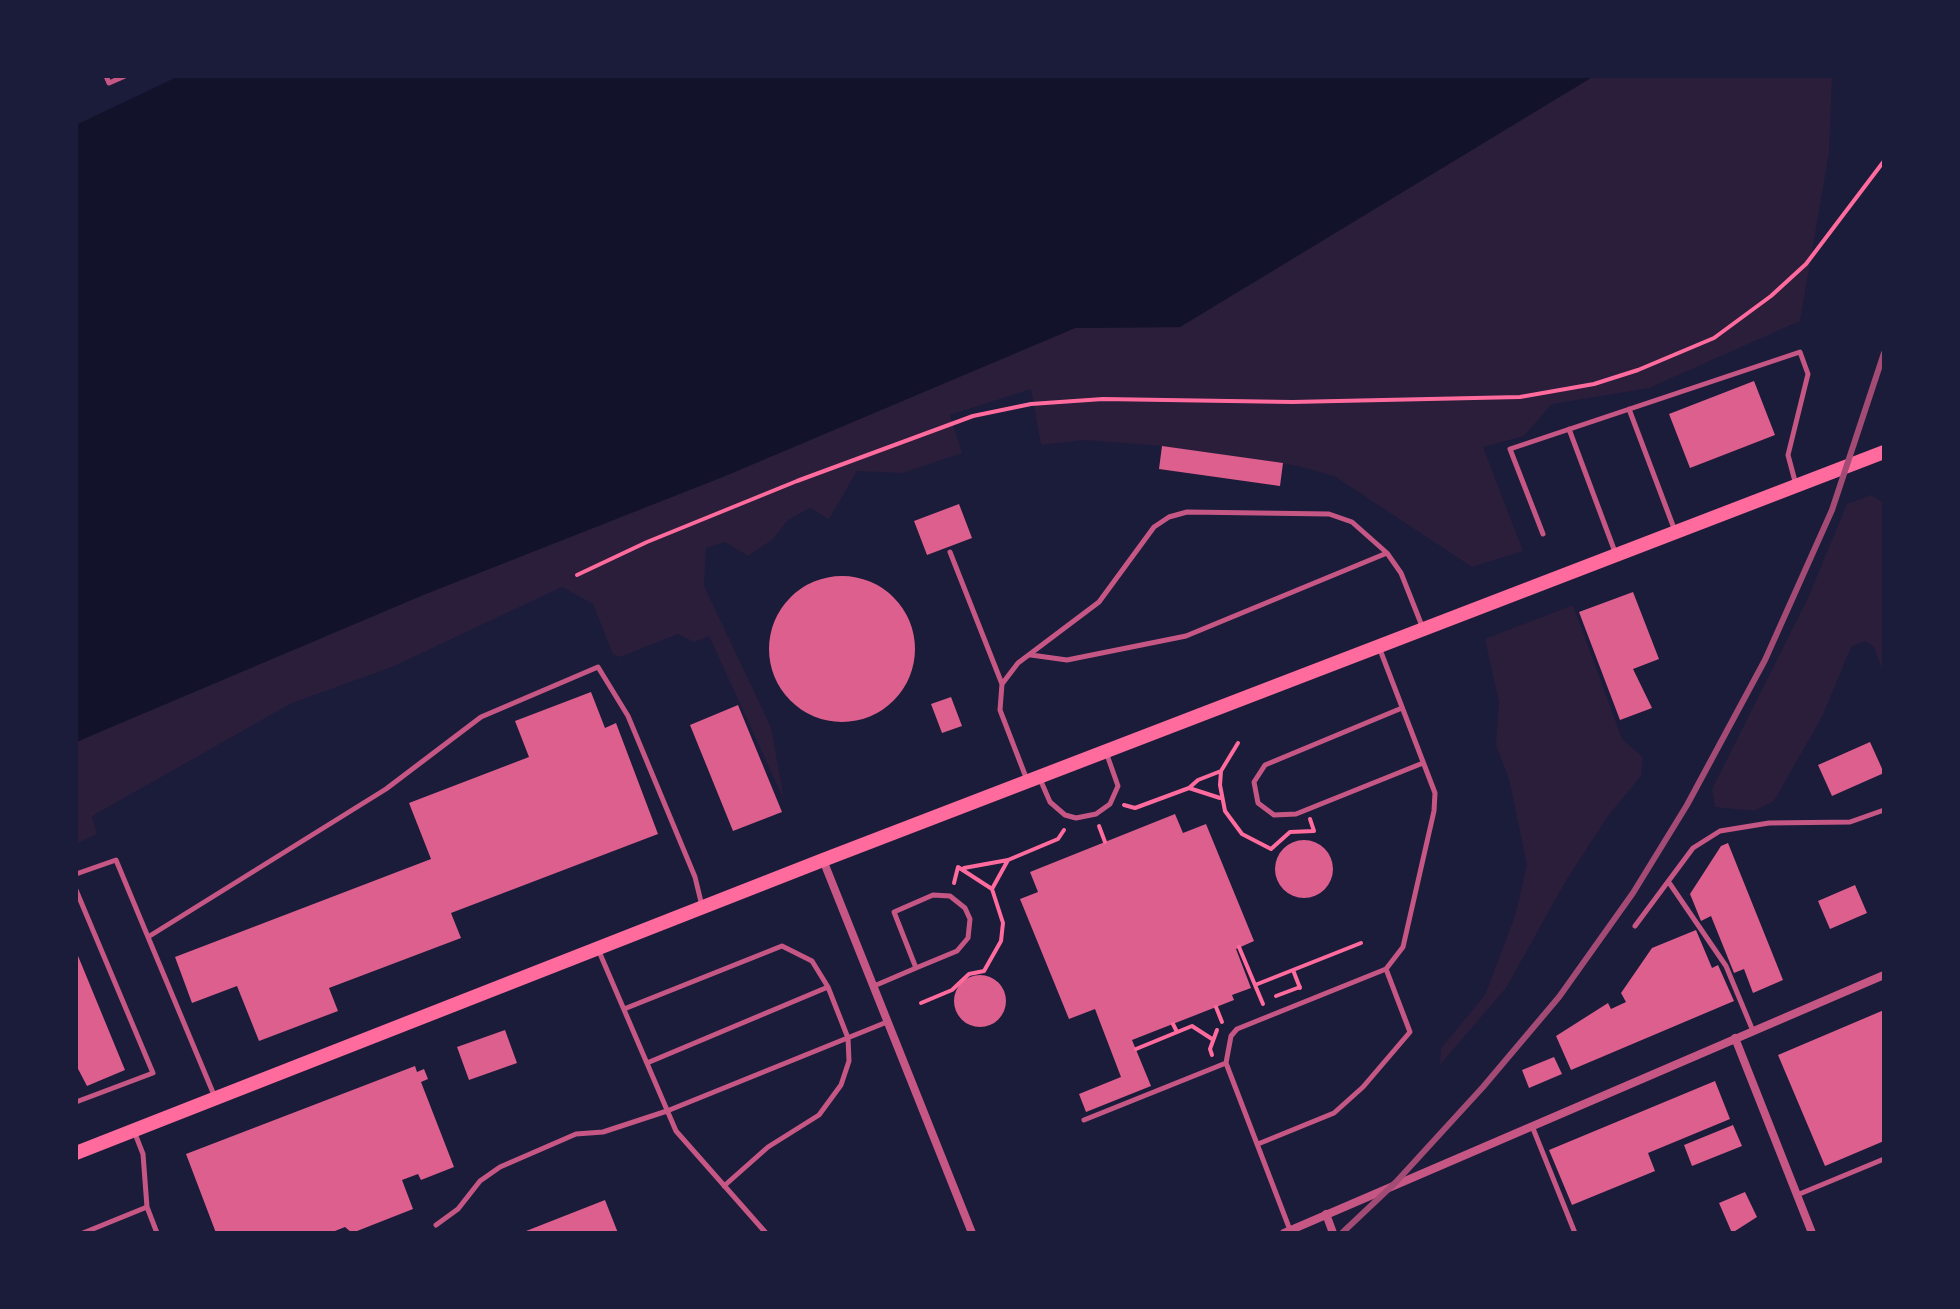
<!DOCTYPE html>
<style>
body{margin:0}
#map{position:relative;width:1960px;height:1309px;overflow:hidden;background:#1b1b3a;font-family:"Crimson Pro",serif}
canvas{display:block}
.frame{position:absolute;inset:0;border:78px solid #1b1b3a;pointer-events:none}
</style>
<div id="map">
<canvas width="1960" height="1309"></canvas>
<div class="frame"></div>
</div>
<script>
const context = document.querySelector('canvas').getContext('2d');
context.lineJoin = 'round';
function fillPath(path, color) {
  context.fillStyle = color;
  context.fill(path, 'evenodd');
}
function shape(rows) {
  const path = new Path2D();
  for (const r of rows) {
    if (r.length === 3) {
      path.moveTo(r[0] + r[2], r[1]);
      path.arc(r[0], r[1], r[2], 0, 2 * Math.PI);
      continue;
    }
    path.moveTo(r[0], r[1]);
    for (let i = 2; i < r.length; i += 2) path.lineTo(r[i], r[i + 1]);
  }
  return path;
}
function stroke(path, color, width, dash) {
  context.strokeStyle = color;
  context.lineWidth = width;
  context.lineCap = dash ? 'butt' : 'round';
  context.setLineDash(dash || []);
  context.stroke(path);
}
fillPath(shape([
 [1594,76,1832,76,1829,153,1800,321,1649,388,1552,404,1524,436,1483,447,1523,551,1472,567,1334,476,1298,466,1162,446,1083,440,1041,445,1031,389,950,415,962,453,903,473,857,471,829,519,810,508,788,520,772,540,748,556,725,542,706,548,704,586,771,727,784,800,709,636,694,642,678,634,620,657,613,654,593,604,562,587,392,667,292,703,92,816,97,834,76,844,76,742,423,595,725,476,1075,328,1180,327],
 [1871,495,1884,503,1884,675,1874,647,1865,641,1851,647,1822,717,1774,801,1754,811,1715,807,1712,789,1807,600,1847,504],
 [1573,605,1622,739,1643,757,1641,776,1608,816,1567,879,1506,988,1440,1065,1441,1048,1485,995,1515,916,1527,865,1509,779,1496,745,1499,702,1485,639]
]), '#2a1e3b');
fillPath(shape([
 [179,76,1594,76,1180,327,1075,328,725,476,423,595,76,742,76,125]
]), '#12122b');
fillPath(shape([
 [1754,381,1775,435,1690,468,1669,414],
 [1162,446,1283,463,1280,486,1159,469],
 [959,504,972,538,927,555,914,521],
 [842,649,73],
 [1633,592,1659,659,1633,669,1652,708,1620,720,1579,612],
 [591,692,605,728,616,723,658,834,451,913,461,938,329,988,338,1011,259,1041,237,986,192,1003,175,957,431,859,409,803,529,757,515,721],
 [951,697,962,726,942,733,931,704],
 [738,705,782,812,733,831,690,725],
 [1870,742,1884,773,1832,796,1818,765],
 [1175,814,1183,833,1206,824,1254,941,1236,949,1251,988,1232,995,1234,1000,1132,1040,1151,1086,1086,1112,1079,1094,1121,1077,1095,1009,1069,1019,1020,899,1038,892,1030,872],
 [1304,869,29],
 [1728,843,1783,980,1753,993,1744,969,1734,973,1711,916,1701,921,1690,894,1721,846],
 [1855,885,1867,913,1830,929,1818,901],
 [1696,930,1712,968,1718,965,1734,1001,1571,1070,1556,1036,1608,1003,1611,1009,1626,1002,1621,993,1652,948],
 [76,951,125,1070,87,1086,76,1065],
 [980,1001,26],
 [1884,1010,1884,1141,1825,1166,1778,1055],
 [505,1030,517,1063,469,1080,457,1047],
 [1554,1057,1562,1074,1529,1088,1522,1070],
 [415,1066,417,1072,424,1069,428,1079,421,1082,454,1167,421,1180,418,1174,402,1180,413,1209,352,1233,345,1227,330,1233,216,1233,186,1154],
 [1715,1081,1730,1119,1648,1153,1655,1171,1572,1205,1549,1150],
 [1733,1125,1742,1146,1692,1166,1684,1145],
 [1745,1192,1757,1217,1732,1233,1719,1203],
 [605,1200,618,1233,521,1233]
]), '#dd5f8e');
stroke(shape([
 [577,575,647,542,797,481,973,416,1031,404,1103,399,1292,402,1520,397,1594,384,1638,370,1714,338,1771,296,1806,264,1884,161],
 [1238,743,1221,771,1220,785,1225,811,1242,834,1271,849,1290,832,1314,831,1310,819],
 [1189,788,1220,798],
 [1124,805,1135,808,1189,788,1198,780,1221,771],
 [1099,826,1105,842],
 [964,868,1008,860,1058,839,1064,830],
 [992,889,1008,860],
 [1239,947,1263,1004],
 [1293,970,1300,988],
 [1255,985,1361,943],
 [1276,996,1300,987],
 [921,1003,952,990,969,974,984,971,1001,941,1003,923,992,889,958,867,954,883],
 [1216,1007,1222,1022],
 [1173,1024,1177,1032],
 [1136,1049,1192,1026,1212,1039],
 [1212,1055,1210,1049,1217,1030]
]), '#ff6b9d', 4);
stroke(shape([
 [106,76,109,83,125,76],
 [1629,409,1675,531],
 [1569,429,1615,552],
 [1543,534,1510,449,1800,352,1808,374,1788,455,1796,485],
 [950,552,1002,684],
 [1031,655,1067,660,1186,636,1387,553],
 [1402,708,1265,765,1254,782,1258,803,1274,815,1296,814,1423,763],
 [1040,779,1050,802,1065,815,1076,818,1096,814,1110,804,1118,786,1106,752],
 [1027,780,1000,710,1002,684,1018,663,1099,602,1154,527,1169,517,1187,512,1329,514,1352,522,1387,553,1401,573,1422,626],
 [76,874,116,860,148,937,386,789,481,717,598,667,628,716,695,877,702,906],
 [1670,884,1726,966,1753,1031],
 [76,890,153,1073,76,1102],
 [1635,926,1693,848,1720,831,1769,823,1850,822,1884,810],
 [148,937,214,1095],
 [598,949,676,1131,766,1233],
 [874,986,916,968,894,912,933,895,950,896,965,908,970,919,968,938,957,951,916,968],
 [624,1009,782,946,812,961,828,987,848,1038,849,1061,841,1085,819,1115,768,1147,724,1186],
 [647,1063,828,987],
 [1084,1120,1226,1063],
 [1532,1126,1575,1233],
 [1258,1144,1334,1113,1363,1087,1410,1032,1386,969],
 [1797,1195,1884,1159],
 [147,1207,157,1233],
 [436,1225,458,1209,480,1181,500,1167,576,1134,603,1132,667,1111,887,1022],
 [1290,1230,1226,1063,1231,1036,1237,1029,1386,969,1403,947,1434,811,1435,793,1379,647],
 [83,1233,147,1207,143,1154,134,1131]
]), '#c65784', 5);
stroke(shape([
 [823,860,972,1233],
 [1735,1038,1812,1233],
 [1326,1214,1333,1233],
 [1284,1233,1884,975]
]), '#c65784', 8);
stroke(shape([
 [76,1153,823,860,1884,452]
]), '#ff6b9d', 14);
stroke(shape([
 [1342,1233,1396,1182,1483,1087,1559,997,1633,893,1687,805,1765,660,1832,510,1884,353]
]), '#a44b75', 6);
</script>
